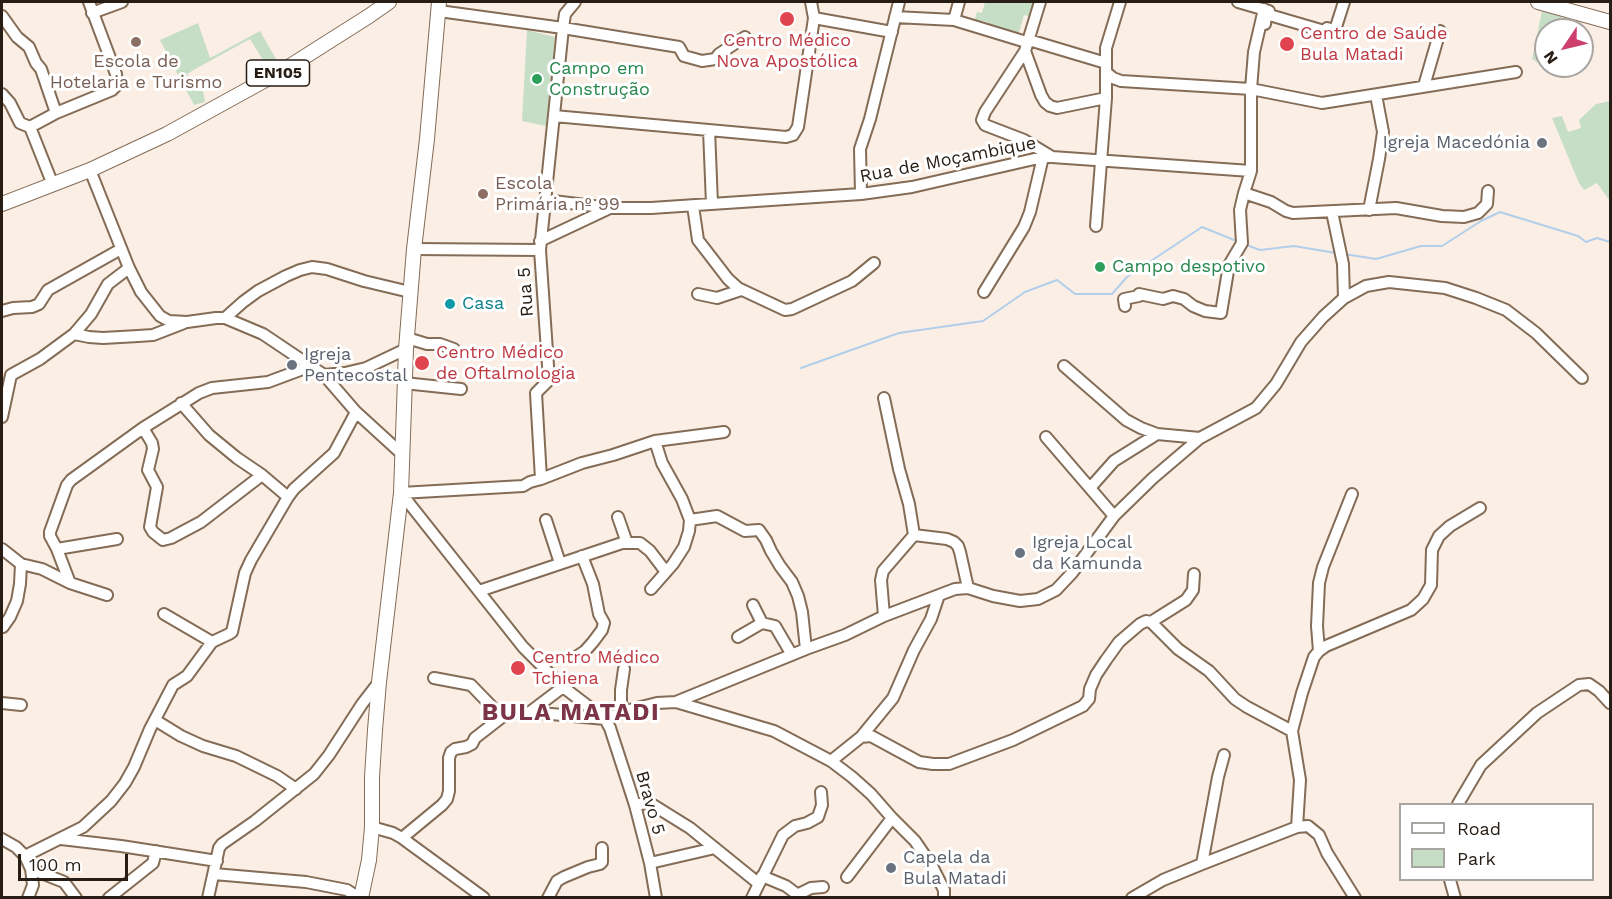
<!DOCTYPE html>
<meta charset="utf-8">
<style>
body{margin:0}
#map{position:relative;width:1612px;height:899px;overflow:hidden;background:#fbefe5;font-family:"Work Sans",sans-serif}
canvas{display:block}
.frame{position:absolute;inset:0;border:3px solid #271d14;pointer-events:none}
.legend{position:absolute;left:1399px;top:803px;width:195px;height:78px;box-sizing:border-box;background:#fff;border:2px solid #a9a5a1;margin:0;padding:8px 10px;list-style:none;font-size:18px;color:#271d14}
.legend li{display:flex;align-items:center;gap:12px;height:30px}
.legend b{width:30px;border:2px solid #a9a5a1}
.north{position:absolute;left:1534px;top:18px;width:60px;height:60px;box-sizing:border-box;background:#fff;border:2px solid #a9a5a1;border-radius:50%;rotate:235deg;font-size:16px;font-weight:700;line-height:24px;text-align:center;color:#271d14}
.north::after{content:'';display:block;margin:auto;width:21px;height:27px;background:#cd3f6d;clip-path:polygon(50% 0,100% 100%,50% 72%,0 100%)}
.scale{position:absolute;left:18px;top:854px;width:110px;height:27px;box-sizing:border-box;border:3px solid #271d14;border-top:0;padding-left:8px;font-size:18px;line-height:21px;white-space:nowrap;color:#271d14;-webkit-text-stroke:4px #fff;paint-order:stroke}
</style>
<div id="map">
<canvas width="1612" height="899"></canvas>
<div class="frame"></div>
<ul class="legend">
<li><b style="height:8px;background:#fff"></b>Road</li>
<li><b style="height:16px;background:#c6ddc6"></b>Park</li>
</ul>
<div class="north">N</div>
<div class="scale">100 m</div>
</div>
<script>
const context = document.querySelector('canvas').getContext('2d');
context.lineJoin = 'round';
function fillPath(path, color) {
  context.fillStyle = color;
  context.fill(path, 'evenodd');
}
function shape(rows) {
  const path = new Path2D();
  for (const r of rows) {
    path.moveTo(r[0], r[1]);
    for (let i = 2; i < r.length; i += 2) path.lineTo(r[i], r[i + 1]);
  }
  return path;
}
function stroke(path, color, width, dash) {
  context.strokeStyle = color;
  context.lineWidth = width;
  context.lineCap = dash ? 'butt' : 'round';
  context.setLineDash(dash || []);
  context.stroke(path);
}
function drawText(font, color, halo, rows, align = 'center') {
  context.font = font + ' "Work Sans",sans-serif';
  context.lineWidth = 6;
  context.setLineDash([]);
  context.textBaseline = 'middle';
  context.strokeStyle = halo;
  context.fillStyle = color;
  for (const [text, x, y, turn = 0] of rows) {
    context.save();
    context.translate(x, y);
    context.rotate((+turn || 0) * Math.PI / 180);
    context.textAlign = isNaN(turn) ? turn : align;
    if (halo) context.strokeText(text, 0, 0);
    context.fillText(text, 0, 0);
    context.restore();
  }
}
fillPath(shape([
 [985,2,993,3,994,2,1033,2,1029,16,1024,15,1018,36,988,27,989,23,983,21,981,25,974,22,977,12,982,13],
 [1542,11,1562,17,1559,30,1546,30,1546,66,1550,66,1549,69,1532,59],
 [198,23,210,58,260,31,276,59,272,65,263,60,250,39,197,68,187,74,197,91,203,91,205,102,194,105,160,40],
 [527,30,555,37,546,126,522,121],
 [1610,101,1610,201,1597,183,1584,190,1579,183,1552,118,1562,116,1568,132,1581,128,1579,120,1596,104]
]), '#c6ddc6');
stroke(shape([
 [1244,244,1260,250,1294,246,1336,253],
 [1344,254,1376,259,1421,246,1442,246,1481,221,1500,212,1578,236,1586,242,1597,238,1610,242],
 [801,368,899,333,983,321,1025,292,1057,280,1075,294,1112,294,1127,277,1202,227,1239,242]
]), '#b1ceea', 2);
const minor = shape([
 [1040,2,1025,51,985,112,982,120,985,125,1024,140,1052,157],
 [1238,2,1269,11],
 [439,11,563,28,679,47,684,56,702,61,715,59,719,54,745,37],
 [92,13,122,2],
 [2,16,17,37,29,47,36,63,41,69,56,113],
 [895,17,954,20,1023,41,1029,40,1106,63],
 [814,18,892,32],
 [954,20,959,2],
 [1265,24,1266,14,1331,33],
 [1327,28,1335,30,1344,2],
 [1025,51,1041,95,1045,102,1050,106,1057,108,1106,98],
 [1107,73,1113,78,1121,81,1251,89,1322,103,1516,72],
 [1424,86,1440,31],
 [2,94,10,103,20,123,30,127,53,185],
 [554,116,786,137,793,135,798,127,814,18,811,2],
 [30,127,56,113,112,90,117,85,116,74,89,2],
 [709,130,712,204],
 [90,170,129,268,141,292,160,316,169,321,187,322,216,318,225,318,263,334,324,375,356,412,402,454],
 [1244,193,1271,202,1286,211,1293,213,1396,208,1442,216,1464,217,1478,213,1487,204,1488,191],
 [861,194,860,149,870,119,899,2],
 [545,200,610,208,651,208,861,194,912,187,1043,157,1052,157,1251,171],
 [693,206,698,240,728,279,738,288,785,310,792,309,852,281,874,263],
 [1369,210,1379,159,1383,132,1376,95],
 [1332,212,1343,264,1344,298],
 [1096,226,1106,98,1106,48,1120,2],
 [540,241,610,208],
 [414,249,540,250],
 [984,292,1024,227,1030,212,1043,157],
 [698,294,717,298,741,290],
 [1125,306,1124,299,1139,296,1139,294,1163,299,1173,296,1184,299,1193,306,1205,311,1221,313,1229,265,1242,243,1240,210,1244,193,1251,171,1251,89,1254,52,1264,9],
 [2,311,13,308,32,307,39,304,48,290,121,249],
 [225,318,243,302,258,291,286,276,300,270,312,267,327,269,364,281,410,292],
 [74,334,89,337,103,338,138,336,153,335,184,323],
 [407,338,427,344,440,344,454,349],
 [1064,366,1126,420,1141,428,1157,434,1200,438],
 [324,375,345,373,366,368,406,349],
 [404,383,461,389],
 [884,398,899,469,909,504,914,535],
 [181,403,209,435,237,458,262,475,288,497],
 [2,417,11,375,40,359,74,334,91,314,108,284,129,268],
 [143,428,152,443,153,449,148,470,157,487,150,527,153,532,163,540,171,538,201,522,262,475],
 [1046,437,1114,516],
 [541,479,582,463,613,455,655,441,724,432],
 [1090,488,1114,461,1157,434],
 [401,493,523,486,530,482,541,479,536,393,549,380,540,250,563,28,565,14,575,2],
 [401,493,523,647,563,687,605,719,610,728,635,805,650,863,656,898],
 [618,517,627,543],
 [546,520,560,563],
 [690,520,717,516,745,531,759,530,766,540,771,551,780,566,792,582,798,596,802,612,806,649],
 [914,535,947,539,954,542,958,546,960,552,968,588],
 [2,549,21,564,42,569,70,583,107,595],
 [57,549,117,539],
 [70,583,57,549,50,536,50,532,67,485,71,480,143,428,199,393,212,388,268,382,311,366],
 [651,589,673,564,684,547,689,531,690,520,682,499,662,463,655,441],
 [479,591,622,543,640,543,650,551,666,572],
 [753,605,762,623],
 [164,614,212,642],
 [884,616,881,580,883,571,914,535],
 [1151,622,1186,600,1193,590,1194,574],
 [3,627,10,617,17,601,20,584,21,564],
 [738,637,762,623,775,626,792,655],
 [1319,651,1317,626,1319,583,1323,567,1352,494],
 [576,657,585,651,593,642,602,630,604,623,599,614,593,584,582,556],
 [624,669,621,690,621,702,624,712],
 [434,678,471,685,502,717],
 [676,702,806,649,845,635,884,616,955,589,968,588,993,596,1020,601,1038,599,1056,590,1072,573,1114,516,1153,478,1200,438,1256,408,1276,384,1301,342,1323,317,1344,298,1366,286,1389,282,1445,288,1476,298,1506,310,1536,333,1582,378],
 [2,703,21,705],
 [530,712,605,719,633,709,657,703,676,702,774,731,831,761,852,777,871,794,892,818,915,841,932,866,944,890,944,898],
 [155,720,181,736,203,746,236,756,277,776,296,789],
 [861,737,893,698,914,650,931,619,939,595],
 [831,761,861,737,871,736,919,762,933,764,949,764,1013,740,1083,706,1089,699,1090,689,1096,675,1106,660,1119,642,1140,624,1146,621,1151,622,1178,649,1209,671,1235,699,1247,707,1292,731],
 [1458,804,1481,765,1537,713,1579,685,1589,684,1599,691,1610,703],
 [635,805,646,803,653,805,690,828,758,883],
 [372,827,393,833,402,838,484,898],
 [1297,827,1300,780,1292,731,1302,693,1314,657,1319,651,1326,646,1411,610,1423,599,1431,585,1432,550,1439,536,1450,526,1480,508],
 [402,838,442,805,447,799,449,791,449,758,451,752,455,749,466,747,472,744,475,738,502,717,514,712,524,714,530,712,563,687],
 [2,839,16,847,25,856,31,869,33,885,28,898],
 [61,839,121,846,217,861],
 [25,856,83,827,111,801,125,783,134,767,150,729,173,685,187,676,212,642,229,634,232,632,245,573,251,560,288,497,294,489,334,453,356,412],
 [650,863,715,848],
 [1202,864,1218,777,1224,755],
 [31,869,64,882,76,898],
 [214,874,306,882,347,890,359,898],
 [762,876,786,886,802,898],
 [847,877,892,818],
 [1450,880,1455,898],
 [799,894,811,888,823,887],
 [109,898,153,863,156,851],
 [208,898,219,848,222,844,255,821,314,774,329,755,362,704,379,682],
 [548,898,557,881,564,877,588,867,600,864,602,862,602,848],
 [752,898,783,835,795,826,807,823,818,817,822,805,821,792],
 [1132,898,1163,880,1202,864,1297,827,1308,826,1319,835,1327,853,1355,898]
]);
const major = shape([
 [1538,2,1610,22],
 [2,204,90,170,167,134,287,68,369,16,389,2],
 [361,898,369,860,372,827,372,777,375,730,379,682,401,493,406,349,414,249,427,139,439,2]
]);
stroke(minor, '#846c56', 14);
stroke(major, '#846c56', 16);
stroke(minor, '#fff', 10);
stroke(major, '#fff', 14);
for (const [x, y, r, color] of [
 [787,19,8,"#e0444e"],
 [136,42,6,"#8d6e63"],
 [1287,44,8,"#e0444e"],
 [537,79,6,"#2e9e5b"],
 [1542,143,6,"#6b7280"],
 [483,194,6,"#8d6e63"],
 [1100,267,6,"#2e9e5b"],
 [450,304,6,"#0f9aa8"],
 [422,363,8,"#e0444e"],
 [292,365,6,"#6b7280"],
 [1020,553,6,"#6b7280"],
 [518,668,8,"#e0444e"],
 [891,868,6,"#6b7280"]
]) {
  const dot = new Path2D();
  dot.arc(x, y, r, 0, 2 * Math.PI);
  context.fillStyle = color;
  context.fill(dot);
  stroke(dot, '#fff', 2);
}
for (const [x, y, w] of [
 [278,73,63]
]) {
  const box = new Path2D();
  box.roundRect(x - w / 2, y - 13, w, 26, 4.5);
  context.fillStyle = '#fff';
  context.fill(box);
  stroke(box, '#271d14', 1.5);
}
drawText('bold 16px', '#271d14', null, [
 ["EN105",278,73]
]);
drawText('18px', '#be3a42', '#fff', [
 ["Centro de Saúde",1300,34],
 ["Bula Matadi",1300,55],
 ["Centro Médico",787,41,"center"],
 ["Nova Apostólica",787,62,"center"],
 ["Centro Médico",436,353],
 ["de Oftalmologia",436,374],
 ["Centro Médico",532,658],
 ["Tchiena",532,679]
], 'left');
drawText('18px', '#785e54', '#fff', [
 ["Escola de",136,62],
 ["Hotelaria e Turismo",136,83],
 ["Escola",495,184,"left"],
 ["Primária nº 99",495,205,"left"]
]);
drawText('18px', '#27864d', '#fff', [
 ["Campo em",549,69],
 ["Construção",549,90],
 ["Campo despotivo",1112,267]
], 'left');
drawText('18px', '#5b616d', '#fff', [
 ["Igreja Macedónia",1530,143,"right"],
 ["Igreja",304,355],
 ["Pentecostal",304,376],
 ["Igreja Local",1032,543],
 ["da Kamunda",1032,564],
 ["Capela da",903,858],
 ["Bula Matadi",903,879]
], 'left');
drawText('18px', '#271d14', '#fff', [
 ["Rua de Moçambique",948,160,-11],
 ["Rua 5",526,292,-94],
 ["Bravo 5",650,803,74]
]);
drawText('18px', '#0d838f', '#fff', [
 ["Casa",462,304]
], 'left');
context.letterSpacing = '1.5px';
drawText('bold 24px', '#7b3448', '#fff', [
 ["BULA MATADI",571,713]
]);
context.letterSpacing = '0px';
</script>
